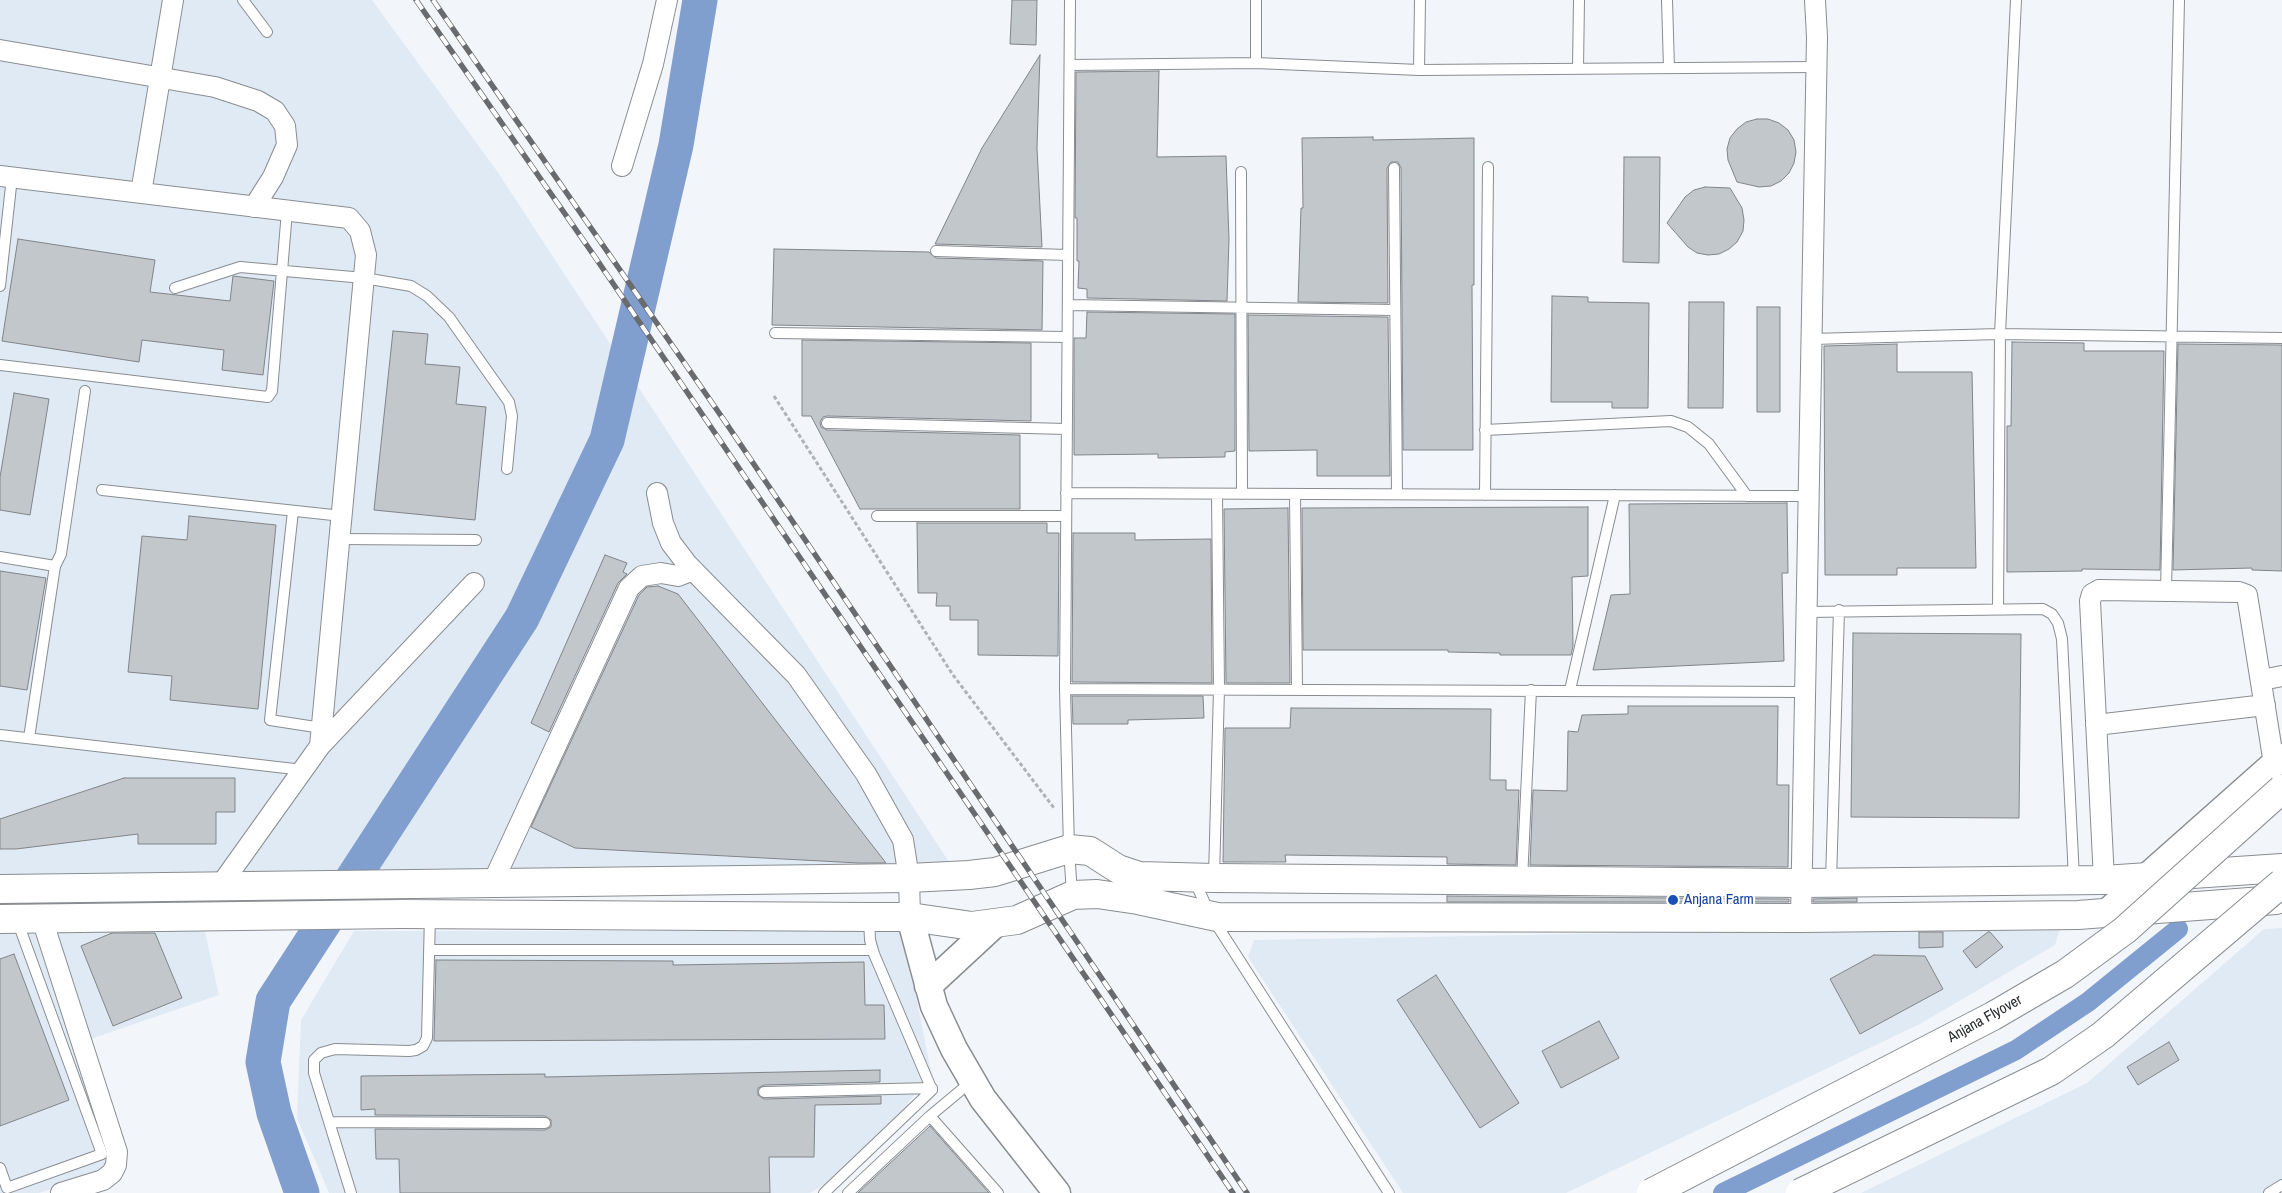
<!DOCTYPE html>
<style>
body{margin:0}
canvas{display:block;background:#f2f6fb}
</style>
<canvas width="2282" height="1193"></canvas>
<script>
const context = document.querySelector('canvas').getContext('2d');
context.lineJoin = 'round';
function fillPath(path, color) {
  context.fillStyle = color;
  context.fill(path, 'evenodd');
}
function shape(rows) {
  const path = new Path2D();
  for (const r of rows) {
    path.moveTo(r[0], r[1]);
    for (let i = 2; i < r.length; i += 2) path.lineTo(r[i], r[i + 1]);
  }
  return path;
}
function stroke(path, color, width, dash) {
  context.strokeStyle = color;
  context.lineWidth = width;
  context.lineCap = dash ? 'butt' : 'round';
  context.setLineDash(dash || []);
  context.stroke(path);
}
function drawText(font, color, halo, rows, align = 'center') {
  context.font = font + ' "Archivo Narrow",sans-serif';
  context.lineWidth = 4.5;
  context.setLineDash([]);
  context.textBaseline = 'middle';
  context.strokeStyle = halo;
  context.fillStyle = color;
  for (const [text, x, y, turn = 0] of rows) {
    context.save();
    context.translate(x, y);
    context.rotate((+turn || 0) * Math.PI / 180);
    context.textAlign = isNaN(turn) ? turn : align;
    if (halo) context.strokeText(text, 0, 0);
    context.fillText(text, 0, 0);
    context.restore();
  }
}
fillPath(shape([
 [0,0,372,0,497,171,953,868,256,875,0,875],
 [203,923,219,995,79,1043,113,1154,107,1171,39,1193,0,1193,0,928],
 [2061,925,2055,945,1920,1024,1566,1193,1403,1193,1248,957,1254,940],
 [2282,928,2282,1193,1861,1193,2087,1083,2264,929],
 [354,931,903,931,931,1071,871,1157,810,1193,329,1193,297,1118,301,1020]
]), '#e0eaf4');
stroke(shape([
 [1723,1193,2016,1050,2088,1002,2178,929]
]), '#809ece', 20);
stroke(shape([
 [302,1193,274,1113,263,1062,273,1001,522,618,607,440,676,145,700,0]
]), '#809ece', 35);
const building = shape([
 [1012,0,1037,0,1036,45,1010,44,1012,0],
 [1040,55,1037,148,1042,247,935,244,982,148,1040,55],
 [1159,71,1157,157,1226,156,1229,239,1227,301,1087,298,1087,289,1078,288,1079,261,1077,261,1077,218,1075,218,1076,72,1159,71],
 [1757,119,1768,119,1779,123,1788,130,1794,140,1796,152,1794,163,1789,173,1781,181,1771,186,1759,187,1737,182,1728,160,1727,149,1730,138,1737,129,1746,122,1757,119],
 [1373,137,1373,140,1474,138,1474,285,1472,285,1473,450,1403,450,1401,168,1398,162,1391,162,1387,168,1388,303,1298,302,1301,208,1303,208,1302,138,1373,137],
 [1624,157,1660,157,1659,263,1623,262,1624,157],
 [1705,187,1730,188,1742,208,1744,220,1743,231,1737,242,1729,249,1719,254,1708,255,1697,253,1688,247,1667,223,1685,197,1694,190,1705,187],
 [18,239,155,260,150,292,230,301,233,276,274,281,263,375,222,370,224,350,142,340,139,362,2,341,18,239],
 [774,249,929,252,936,258,1043,261,1042,330,772,325,774,249],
 [1552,296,1588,297,1588,302,1649,303,1648,408,1612,408,1612,402,1551,402,1552,296],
 [1689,302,1724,302,1723,408,1688,408,1689,302],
 [1757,307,1780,307,1780,412,1757,412,1757,307],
 [1087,312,1235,314,1235,451,1225,452,1225,457,1158,458,1158,454,1074,455,1074,338,1086,338,1087,312],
 [1248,315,1388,317,1390,476,1317,476,1317,450,1249,451,1248,315],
 [393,331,428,334,425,364,460,367,456,404,486,407,475,520,374,510,393,331],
 [802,340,1031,343,1031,421,827,416,823,417,820,422,821,427,827,430,1020,435,1020,509,860,509,811,416,802,416,802,340],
 [2012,342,2084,343,2084,351,2164,351,2160,570,2082,569,2082,571,2007,572,2007,426,2011,426,2012,342],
 [1897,344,1897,372,1972,372,1976,568,1897,568,1897,575,1825,575,1824,346,1897,344],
 [2178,344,2282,345,2282,571,2252,570,2252,568,2173,570,2178,344],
 [14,393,49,399,30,515,0,510,0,477,14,393],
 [1787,503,1788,573,1782,573,1784,661,1593,670,1611,595,1630,594,1629,504,1787,503],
 [1588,507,1588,576,1572,577,1573,646,1571,655,1500,655,1500,653,1448,652,1448,650,1303,650,1302,508,1588,507],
 [1288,508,1290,683,1226,683,1224,509,1288,508],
 [189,516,276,525,258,709,170,700,172,676,128,672,142,536,187,540,189,516],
 [917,523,1047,523,1047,533,1059,533,1058,656,978,655,978,620,950,620,950,606,936,606,937,593,918,593,917,523],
 [1073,533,1135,533,1135,540,1211,539,1212,683,1072,682,1073,533],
 [605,555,627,563,623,572,627,574,618,583,549,732,531,723,605,555],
 [0,571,46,578,27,690,0,686,0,571],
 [658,586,678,594,886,863,859,863,575,848,531,827,639,595,647,587,658,586],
 [1853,633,2021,634,2019,818,1851,817,1853,633],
 [1072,696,1203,696,1204,718,1128,720,1128,724,1073,724,1072,696],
 [1628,706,1778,706,1777,785,1789,785,1788,867,1530,865,1533,790,1567,791,1568,731,1578,732,1582,715,1628,714,1628,706],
 [1291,708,1491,709,1490,780,1506,780,1506,790,1519,790,1516,865,1447,864,1447,857,1285,855,1286,862,1223,862,1225,728,1290,728,1291,708],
 [124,778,235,778,235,812,216,812,216,844,138,844,138,834,16,849,0,849,0,819,124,778],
 [1447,896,1789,899,1789,902,1447,902,1447,896],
 [1857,898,1857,902,1813,902,1813,899,1857,898],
 [1919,932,1943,932,1943,947,1919,948,1919,932],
 [1988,932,1990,932,2003,947,1976,968,1963,951,1988,932],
 [112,933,155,933,182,998,113,1026,81,946,112,933],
 [14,954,69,1100,0,1126,0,959,14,954],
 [1874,955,1925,956,1943,989,1860,1034,1830,979,1874,955],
 [436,960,673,961,673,965,864,962,865,1005,884,1005,885,1039,434,1041,436,960],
 [1436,975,1519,1103,1480,1128,1397,1000,1436,975],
 [1599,1021,1619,1058,1561,1088,1542,1051,1599,1021],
 [2169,1042,2179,1060,2138,1085,2127,1067,2169,1042],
 [880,1070,880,1082,764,1085,758,1088,758,1095,764,1099,881,1096,881,1104,815,1105,814,1157,769,1157,770,1193,400,1193,399,1159,376,1159,375,1129,545,1130,551,1127,551,1120,545,1116,375,1115,375,1109,361,1110,361,1076,545,1074,545,1077,880,1070],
 [930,1126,989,1193,858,1193,930,1126]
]);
fillPath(building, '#c2c7cb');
stroke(building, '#818589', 1);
const service = shape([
 [243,0,267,32],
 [1070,0,1065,689,1069,849,1072,894],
 [1256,0,1256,63],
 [1667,0,1669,68],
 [1070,65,1256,63,1419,70,1816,67],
 [1578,69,1579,0],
 [1419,70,1420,0],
 [1394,168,1397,494],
 [1241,172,1242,494],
 [936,251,1068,255],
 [0,286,12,177],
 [175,288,240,267,364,278,411,286,427,296,449,317,509,402,512,416,507,469],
 [1068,305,1395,310],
 [775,333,1067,337],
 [1811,339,2000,334,2282,338],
 [0,365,268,397,272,391,287,211],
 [827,423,1067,429],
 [1485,430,1671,421,1688,427,1709,444,1747,496],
 [102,490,342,516],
 [1066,493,1809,496],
 [1295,494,1297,689],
 [1485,495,1488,167],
 [293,511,270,720,322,728],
 [877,516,1066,516],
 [340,539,476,540],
 [0,557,55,566,61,554,85,391],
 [2166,591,2179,0],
 [1998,609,2000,334,2016,0],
 [1806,612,2043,609,2052,614,2058,623,2062,639,2074,878],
 [1065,689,1805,692],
 [1570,690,1615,495],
 [0,735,303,770],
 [29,738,55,566],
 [1214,877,1219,689,1217,494],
 [1194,880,1211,916,1389,1193],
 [1522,880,1531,690],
 [1831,881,1839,610],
 [429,950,873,950],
 [764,1092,932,1088],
 [930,1116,998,1193],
 [330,1122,545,1123],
 [0,1168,7,1188,102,1154,17,920],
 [351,1193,314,1073,314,1060,321,1053,335,1049,409,1051,416,1050,423,1046,427,1038,430,915],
 [824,1193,932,1090,874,954,870,940,869,918],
 [848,1193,930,1116,972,1081],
 [2269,1193,2282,1185]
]);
const minor = shape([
 [0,50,215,87,258,101,275,111,285,126,287,145,273,177,254,207],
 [622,166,653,64,667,0],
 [0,176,349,218,360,231,366,255,320,746],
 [141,193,173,0],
 [657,493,663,523,671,543,687,564,796,675,866,774,903,840,909,878,910,917],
 [2261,680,2282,676],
 [2096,725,2265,705],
 [2104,880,2090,601,2092,594,2099,590,2239,592,2247,595,2274,764],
 [493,882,629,588,642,576,661,573,678,576,693,570],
 [220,886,320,746,474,583],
 [1801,918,1817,37,1815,0],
 [42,919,117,1152,116,1165,112,1173,103,1180,61,1193]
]);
const tertiary = shape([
 [2106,913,2282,757],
 [910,917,934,1006,954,1049,983,1099,1057,1193],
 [928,986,995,924]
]);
const secondary = shape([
 [0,889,909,878,969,875,995,872,1069,849,1090,851,1118,869,1139,876,1214,878,1802,883,2104,880,2282,868],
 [0,919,401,914,869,917,910,917,972,926,1017,920,1073,895,1097,894,1138,900,1217,917,1801,918,2078,915,2276,900]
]);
stroke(service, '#898d91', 12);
stroke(minor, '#898d91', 22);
stroke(tertiary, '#898d91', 29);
stroke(secondary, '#898d91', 30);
stroke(shape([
 [774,396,953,675,1054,808]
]), '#afb2b6', 3, [4, 2.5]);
stroke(service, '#fff', 10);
stroke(minor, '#fff', 20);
stroke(tertiary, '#fff', 26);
stroke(secondary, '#fff', 28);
const rail = shape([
 [416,0,595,257,1233,1193],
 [433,0,726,423,1247,1193]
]);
stroke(rail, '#696b6e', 5.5);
stroke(rail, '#fff', 4, [11]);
const secondaryBridge = shape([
 [1651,1193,1993,1016,2065,974,2125,930,2282,789],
 [1800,1193,2051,1071,2103,1035,2282,883]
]);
stroke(secondaryBridge, '#898d91', 30, []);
stroke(secondaryBridge, '#fff', 28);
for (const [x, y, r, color] of [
 [1673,900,6,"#1a4fb4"]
]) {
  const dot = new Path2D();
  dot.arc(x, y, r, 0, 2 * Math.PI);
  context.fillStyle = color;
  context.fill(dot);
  stroke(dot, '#fff', 2);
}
drawText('15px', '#164399', '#fff', [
 ["Anjana Farm",1684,900]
], 'left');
drawText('15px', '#292b2d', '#fff', [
 ["Anjana Flyover",1985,1019,-29]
]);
</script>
